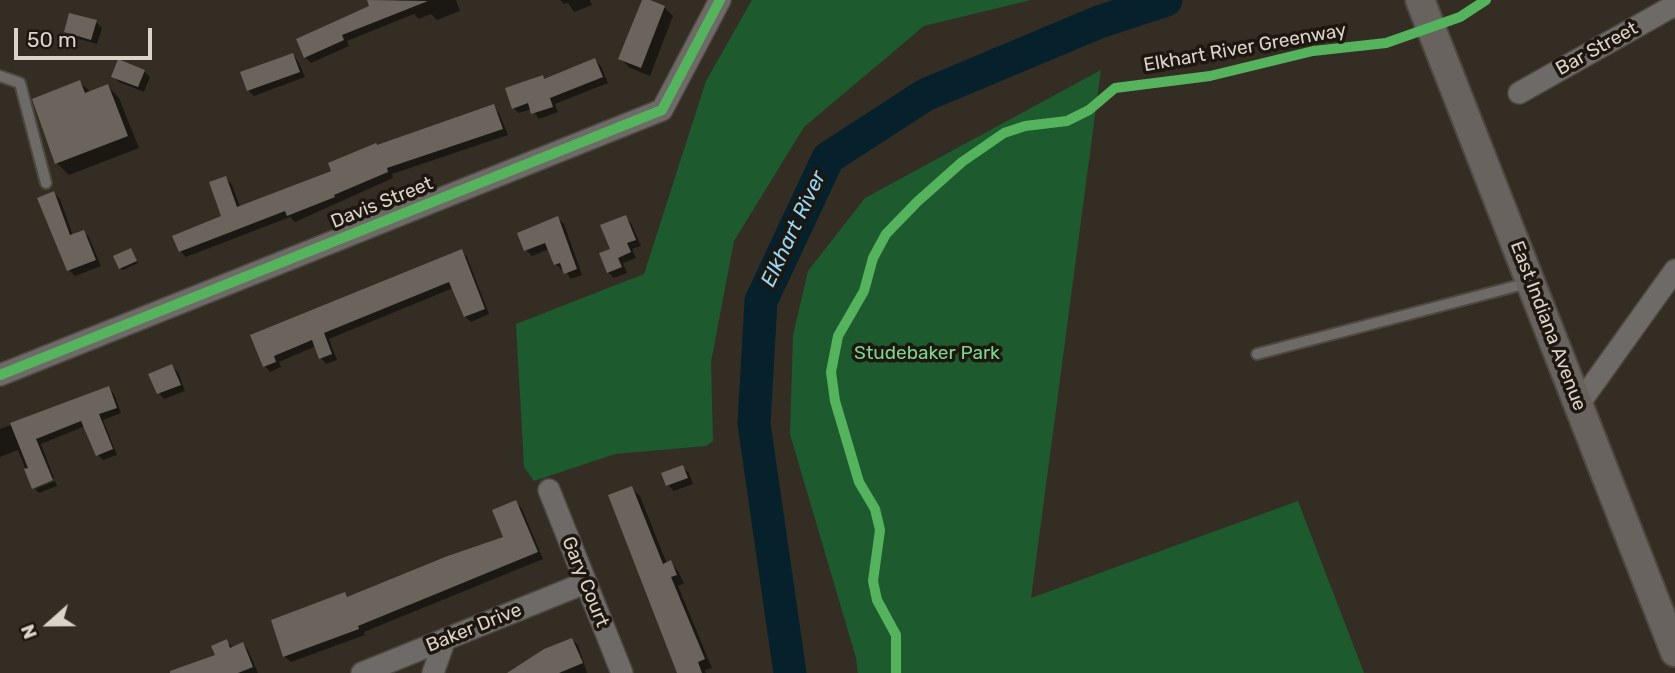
<!DOCTYPE html>
<style>
body{margin:0}
#map{position:relative;width:1675px;height:673px;overflow:hidden;background:#342d24;font-family:Rubik,sans-serif}
canvas{display:block}
.north{position:absolute;left:14px;top:589px;width:70px;height:70px;-webkit-text-stroke:5px #1d1710;paint-order:stroke;rotate:249deg;font-size:19px;font-weight:700;line-height:28px;text-align:center;color:#dcd3c9}
.north::after{content:'';display:block;margin:auto;width:24px;height:32px;background:#dcd3c9;clip-path:polygon(50% 0,100% 100%,50% 72%,0 100%)}
.scale{position:absolute;left:14px;top:28px;width:138px;height:32px;box-sizing:border-box;border:4px solid #dcd3c9;border-top:0;padding-left:9px;font-size:21px;line-height:24px;white-space:nowrap;color:#dcd3c9;-webkit-text-stroke:5px #1d1710;paint-order:stroke}
</style>
<div id="map">
<canvas width="1675" height="673"></canvas>
<div class="north">N</div>
<div class="scale">50 m</div>
</div>
<script>
const context = document.querySelector('canvas').getContext('2d');
context.lineJoin = 'round';
function fillPath(path, color) {
  context.fillStyle = color;
  context.fill(path, 'evenodd');
}
function shape(rows) {
  const path = new Path2D();
  for (const r of rows) {
    path.moveTo(r[0], r[1]);
    for (let i = 2; i < r.length; i += 2) path.lineTo(r[i], r[i + 1]);
  }
  return path;
}
function stroke(path, color, width, dash) {
  context.strokeStyle = color;
  context.lineWidth = width;
  context.lineCap = dash ? 'butt' : 'round';
  context.setLineDash(dash || []);
  context.stroke(path);
}
function drawText(font, color, halo, rows, align = 'center') {
  context.font = font + ' Rubik,sans-serif';
  context.lineWidth = 7;
  context.setLineDash([]);
  context.textBaseline = 'middle';
  context.strokeStyle = halo;
  context.fillStyle = color;
  for (const [text, x, y, turn = 0] of rows) {
    context.save();
    context.translate(x, y);
    context.rotate((+turn || 0) * Math.PI / 180);
    context.textAlign = isNaN(turn) ? turn : align;
    if (halo) context.strokeText(text, 0, 0);
    context.fillText(text, 0, 0);
    context.restore();
  }
}
fillPath(shape([
 [752,0,1031,0,924,26,804,127,734,241,711,362,713,441,706,446,615,454,534,481,524,467,516,324,644,274,706,81],
 [1101,70,1031,598,1298,501,1364,673,858,673,856,658,790,434,793,335,808,271,865,198]
]), '#1d5a2e');
fillPath(shape([
 [390,0,392,2,398,0,456,0,460,11,437,20,431,14,419,19,414,14,347,41,349,46,311,63,305,57,352,15],
 [560,0,590,0,592,5,574,12,568,3,564,4],
 [644,0,664,7,673,16,650,76,630,68,621,59],
 [96,22,102,28,97,44,72,37,66,32],
 [293,55,298,61,305,77,254,96,248,90],
 [595,60,601,66,608,83,555,104,558,112,539,119,532,109,519,113,513,108,545,80],
 [144,71,150,77,144,92,119,82,113,76],
 [80,82,91,93,108,86,119,98,139,148,69,175,57,163],
 [493,106,499,113,508,135,392,174,393,178,295,222,290,217,186,257,180,251,224,217,226,178,232,185,240,207],
 [54,193,60,199,73,236,83,232,89,237,101,266,75,276,69,270,39,199],
 [625,217,631,223,641,246,632,249,636,258,623,263,627,273,614,278,608,272,612,250],
 [558,218,564,224,582,275,571,279,564,269,562,270,556,264,549,249,532,256,526,250],
 [131,250,138,263,123,270,120,268],
 [461,251,467,257,489,314,471,322,465,316,453,288,329,339,337,360,326,364,321,358,316,346,279,362,281,367,270,372,265,366,252,336],
 [172,366,178,372,185,391,164,399,159,393],
 [108,388,114,394,121,413,103,420,117,455,103,460,98,455,85,426,41,444,54,478,33,488,18,450,0,457,0,429],
 [683,467,689,473,693,484,674,491,668,485],
 [55,481,57,486,39,493,35,489],
 [631,488,640,496,667,564,670,562,678,571,684,583,678,586,712,668,705,670,706,673,679,673],
 [516,502,522,509,543,559,364,632,365,635,291,662,284,656,345,594,349,598,505,538],
 [572,640,578,645,587,673,510,673],
 [227,641,233,648,243,644,248,650,258,673,171,673,217,656]
]), '#0007');
stroke(shape([
 [790,673,754,424,761,301,828,158,925,95,1099,22,1166,0]
]), '#06212c', 33);
fillPath(shape([
 [367,0,428,1,342,35,344,40,304,58,296,39,369,6],
 [642,0,650,0,665,6,641,68,618,59],
 [69,13,97,20,91,40,64,32],
 [293,53,300,72,247,91,240,72],
 [595,58,603,77,550,98,553,107,531,114,528,103,512,109,505,88,543,75,544,79],
 [118,59,145,70,138,87,111,77],
 [80,80,85,93,108,84,128,136,55,164,32,99],
 [494,104,503,129,387,168,388,172,334,195,335,197,287,216,285,211,179,252,172,236,221,216,209,182,226,176,237,207,331,171,328,163,376,143,377,145],
 [54,191,70,235,84,230,96,260,67,271,37,198],
 [626,215,636,240,627,243,631,252,618,258,622,267,607,273,599,253,610,249,600,225],
 [558,216,577,269,564,274,560,263,554,265,545,243,524,251,517,233],
 [131,248,137,261,119,269,113,256],
 [462,249,485,309,464,317,449,282,324,333,332,354,319,359,312,340,274,356,276,362,263,367,250,335],
 [172,364,181,385,157,394,148,374],
 [109,386,117,408,99,414,113,449,96,456,81,421,36,439,53,480,32,489,24,469,28,468,10,423],
 [683,465,688,478,666,486,661,473],
 [632,486,663,564,671,560,677,575,671,577,705,659,698,662,702,673,677,673,608,495],
 [516,500,538,552,358,626,359,629,283,657,271,620,345,592,347,597,445,557,503,537,492,510],
 [572,638,583,663,559,673,507,673,544,649],
 [227,639,230,648,243,642,253,667,238,673,170,673,170,671,215,655,211,646]
]), '#6a645c');
const lane = shape([
 [0,76,20,83,46,183],
 [1257,354,1528,283]
]);
const street = shape([
 [1519,93,1675,5],
 [0,375,662,110,720,0],
 [1579,404,1675,270],
 [549,490,622,673],
 [362,673,585,583],
 [433,673,445,639]
]);
const secondary = shape([
 [1420,0,1675,652]
]);
stroke(lane, '#4d4840', 14);
stroke(street, '#4d4840', 24);
stroke(secondary, '#4d4840', 32);
stroke(lane, '#6e6a67', 10);
stroke(street, '#6e6a67', 21);
stroke(secondary, '#68635e', 28);
stroke(shape([
 [0,375,662,110,720,0],
 [896,673,896,635,877,600,873,581,880,530,875,509,859,482,835,401,831,372,838,336,864,291,873,258,886,234,917,202,962,162,1004,133,1025,126,1067,121,1089,110,1115,88,1210,76,1313,51,1386,43,1460,17,1486,0]
]), '#56b35d', 10);
drawText('19px', '#dcd3c9', '#1d1710', [
 ["Elkhart River Greenway",1245,48,-10],
 ["Bar Street",1597,49,-29],
 ["Davis Street",382,203,-22],
 ["East Indiana Avenue",1548,326,69],
 ["Gary Court",585,582,68],
 ["Baker Drive",474,628,-22]
]);
drawText('19px', '#79d78e', '#1d1710', [
 ["Studebaker Park",927,354]
]);
drawText('italic 21px', '#92d7f7', '#1d1710', [
 ["Elkhart River",794,229,-65]
]);
</script>
